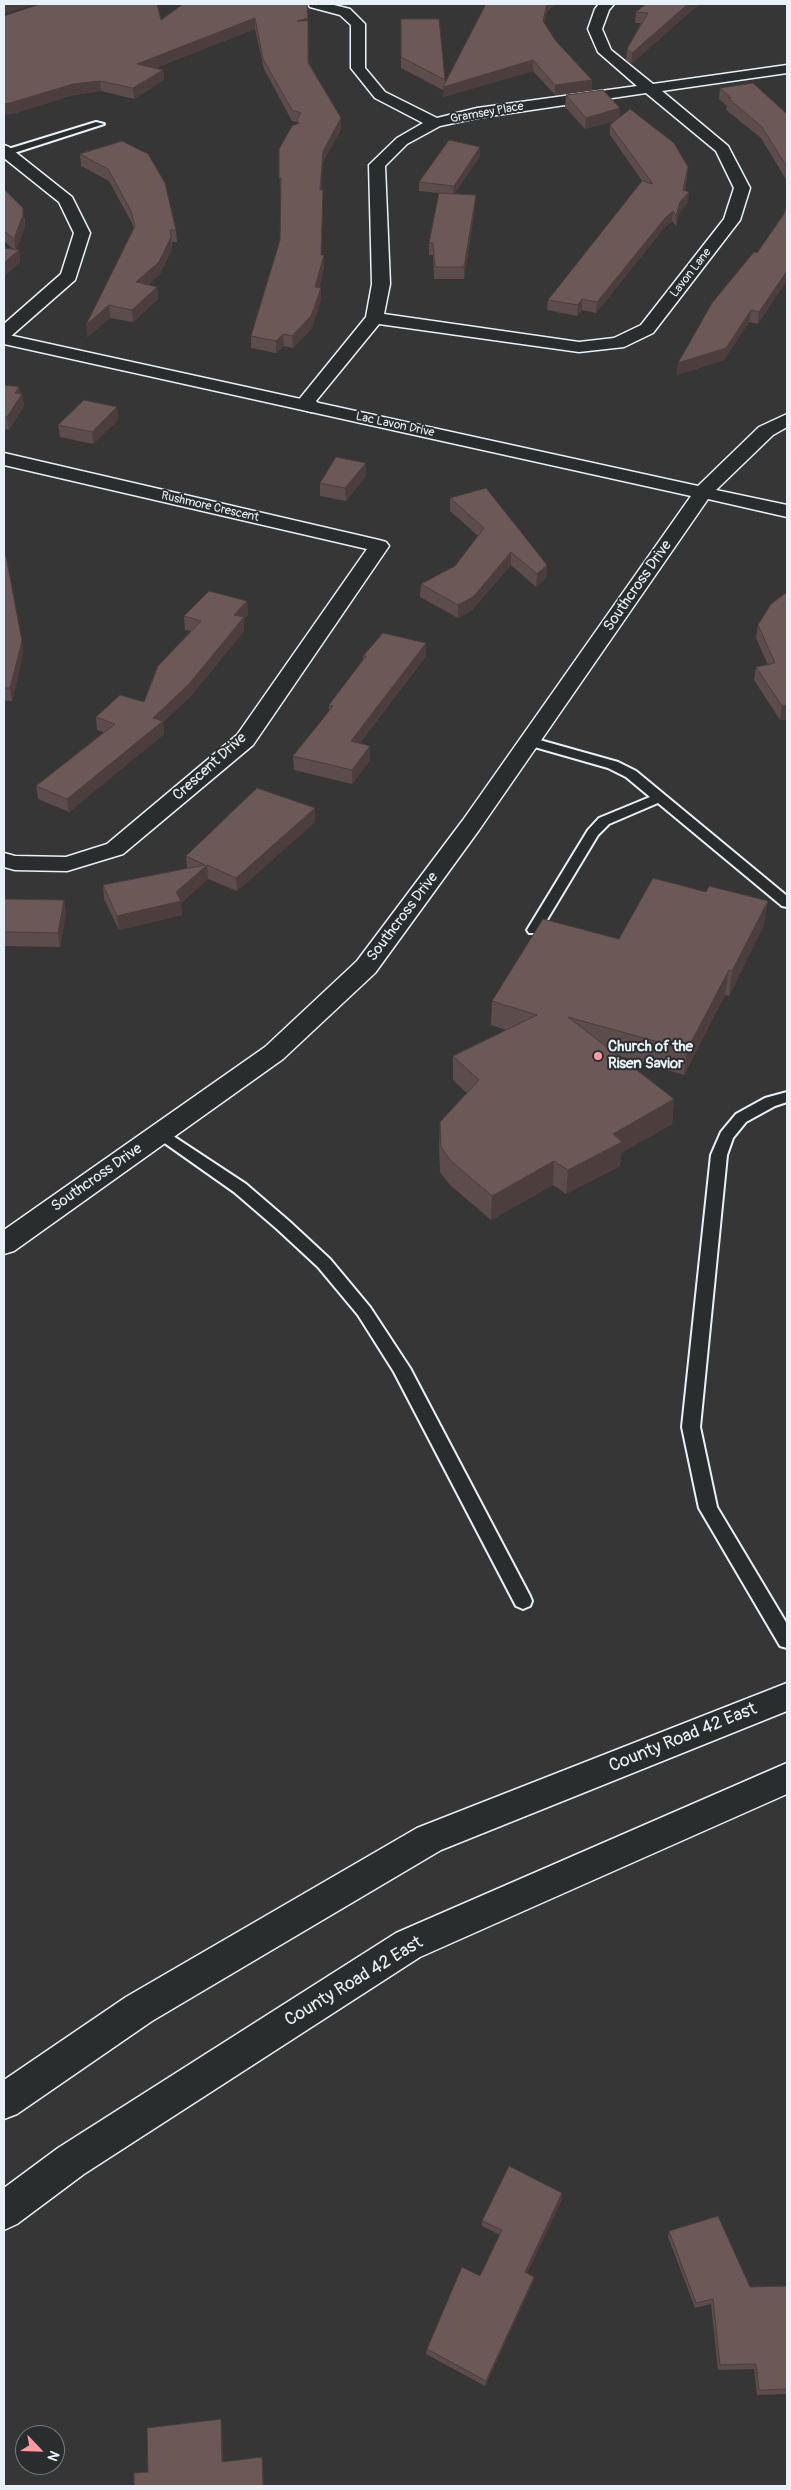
<!DOCTYPE html>
<style>
body{margin:0}
#map{position:relative;width:791px;height:2490px;overflow:hidden;background:#373636;font-family:Pangolin,sans-serif}
canvas{display:block}
.frame{position:absolute;inset:0;border:5px solid #e8f1f8;pointer-events:none}
.north{position:absolute;left:15px;top:2425px;width:50px;height:50px;box-sizing:border-box;background:#2a2d2e;border:1px solid #767b7f;border-radius:50%;rotate:114deg;font-size:14px;font-weight:700;line-height:20px;text-align:center;color:#e8f1f8}
.north::after{content:'';display:block;margin:auto;width:18px;height:22px;background:#ff9aa2;clip-path:polygon(50% 0,100% 100%,50% 72%,0 100%)}
</style>
<div id="map">
<canvas width="791" height="2490"></canvas>
<div class="frame"></div>
<div class="north">N</div>
</div>
<script>
const context = document.querySelector('canvas').getContext('2d');
context.lineJoin = 'round';
function shape(rows) {
  const path = new Path2D();
  for (const r of rows) {
    path.moveTo(r[0], r[1]);
    for (let i = 2; i < r.length; i += 2) path.lineTo(r[i], r[i + 1]);
  }
  return path;
}
function stroke(path, color, width, dash) {
  context.strokeStyle = color;
  context.lineWidth = width;
  context.lineCap = dash ? 'butt' : 'round';
  context.setLineDash(dash || []);
  context.stroke(path);
}
function fillPath(path, color) {
  context.fillStyle = color;
  context.fill(path, 'evenodd');
}
function drawText(font, color, halo, rows, align = 'center') {
  context.font = font + ' Pangolin,sans-serif';
  context.lineWidth = 4;
  context.setLineDash([]);
  context.textBaseline = 'middle';
  context.strokeStyle = halo;
  context.fillStyle = color;
  for (const [text, x, y, turn = 0] of rows) {
    context.save();
    context.translate(x, y);
    context.rotate((+turn || 0) * Math.PI / 180);
    context.textAlign = isNaN(turn) ? turn : align;
    if (halo) context.strokeText(text, 0, 0);
    context.fillText(text, 0, 0);
    context.restore();
  }
}
const service = shape([
 [96,122,104,124,11,154,4,153,5,150,96,122],
 [529,737,618,762,636,771,787,896,787,907,782,906,658,803,609,824,598,835,539,933,529,933,527,930,588,830,599,818,650,797,626,777,608,768,524,744,523,741,524,738,529,737],
 [787,1092,787,1102,775,1106,746,1122,733,1138,727,1155,700,1427,717,1507,787,1624,787,1648,780,1646,699,1508,682,1427,711,1155,721,1132,736,1114,765,1098,787,1092],
 [161,1128,246,1184,289,1221,330,1259,370,1307,410,1368,530,1596,532,1601,530,1606,523,1609,516,1606,394,1372,358,1315,318,1267,277,1229,234,1192,156,1137,153,1133,156,1129,161,1128]
]);
const minor = shape([
 [308,4,330,4,350,9,365,24,365,68,385,92,437,118,477,108,637,86,598,52,588,29,595,9,599,4,614,4,609,10,602,29,611,50,653,84,787,65,787,73,662,91,728,146,750,188,740,220,653,333,624,347,579,352,379,324,316,401,320,406,317,410,311,412,305,410,297,402,366,317,372,284,369,165,397,138,423,123,375,98,351,68,351,25,340,15,310,7,308,4],
 [646,93,716,151,734,188,724,219,641,325,614,338,579,342,384,314,390,284,385,166,407,144,440,126,477,118,646,93],
 [4,145,9,147,72,197,90,233,75,280,10,337,4,338,4,324,61,274,74,233,59,202,4,158,4,145],
 [4,453,379,540,386,542,389,546,253,745,123,854,67,871,15,870,4,867,4,853,15,856,66,857,107,844,237,735,367,549,4,465,4,453]
]);
const tertiary = shape([
 [4,334,698,486,759,427,787,414,787,427,773,435,716,490,787,505,787,517,708,499,479,830,375,973,283,1059,14,1251,4,1254,4,1230,265,1047,357,961,463,820,691,496,4,344,4,334]
]);
const trunk = shape([
 [787,1683,787,1711,441,1850,152,2021,17,2114,4,2119,4,2080,126,1997,417,1828,787,1683],
 [787,1763,787,1794,420,1957,84,2174,17,2224,4,2230,4,2188,58,2148,396,1933,787,1763]
]);
stroke(service, '#e8f1f8', 4);
stroke(minor, '#e8f1f8', 3);
stroke(tertiary, '#e8f1f8', 3);
stroke(trunk, '#e8f1f8', 3);
fillPath(service, '#2a2d2e');
fillPath(minor, '#2a2d2e');
fillPath(tertiary, '#2a2d2e');
fillPath(trunk, '#2a2d2e');
fillPath(shape([
 [307,4,309,63,341,118,341,129,323,162,321,190,323,190,323,201,321,255,324,266,319,288,321,299,312,328,293,348,284,346,276,353,251,348,251,336,280,240,281,189,280,189,279,149,297,124,297,122,292,121,264,69,255,29,155,68,163,70,164,80,134,99,101,91,74,95,12,114,161,20],
 [699,4,631,64,626,60,627,49,641,23,635,23,636,12],
 [547,12,544,23,555,40,592,90,555,95,533,71,443,97,443,90,401,68,401,19,445,80,445,83],
 [720,88,787,114,787,181,761,138,726,110,727,106,719,99],
 [566,95,620,117,687,177,685,191,688,202,679,213,676,226,672,221,664,228,596,313,582,310,577,316,547,310,548,300,643,182,610,135,610,125,615,121,585,129,565,107],
 [122,141,176,230,177,242,172,242,172,249,160,274,148,285,157,287,158,299,133,322,110,318,87,337,134,229,132,223,109,181,81,166,80,154],
 [480,156,454,194,475,207,464,279,434,279,433,255,429,255,429,243,439,193,419,191,419,182],
 [4,189,25,220,25,227,16,250,19,250,20,262,4,276,4,248,14,250,4,241],
 [784,214,758,324,749,322,724,360,677,375,678,363,757,253],
 [4,385,19,387,20,393,22,394,24,406,9,430,4,429],
 [117,407,118,420,93,444,60,437,58,425],
 [366,476,346,501,320,496,320,483],
 [450,498,547,565,546,578,536,587,511,565,472,610,458,618,420,597,421,584,455,566,478,536,450,511],
 [4,557,22,641,23,654,12,701,4,701],
 [787,592,787,719,780,720,754,680,756,667,768,665,756,638,758,625],
 [247,601,248,615,244,619,244,631,190,697,163,722,164,734,69,812,38,799,36,786,104,732,97,730,96,717,144,702,191,631,185,630,184,616],
 [426,643,426,656,360,743,370,760,352,784,294,770,293,756,329,712,329,705,363,660,363,656],
 [315,822,237,891,208,879,181,903,182,915,119,930,104,899,103,885,187,868,186,856],
 [4,899,64,900,66,913,60,947,4,946],
 [764,925,729,996,725,995,684,1075,619,1056,674,1099,672,1124,621,1153,620,1166,566,1194,553,1185,491,1220,450,1185,440,1172,439,1146,440,1122,467,1093,453,1080,453,1056,506,1030,491,1025,492,1001,619,939],
 [562,2199,527,2273,534,2277,533,2282,485,2386,426,2354,427,2349,480,2276,500,2235,482,2226,482,2221],
 [669,2231,750,2287,787,2286,787,2394,757,2395,754,2369,718,2370,711,2304,695,2308,668,2237]
]), '#5c4c4b');
fillPath(shape([
 [4,4,34,4,4,14],
 [547,4,555,4,547,12,543,31,543,21],
 [688,4,699,4,631,64,632,53],
 [255,18,255,29,138,74,137,64],
 [308,18,309,73,297,21],
 [533,60,533,71,443,97,443,87],
 [163,70,164,80,134,99,133,88],
 [592,80,592,90,555,95,555,85],
 [100,81,101,91,74,95,12,114,4,115,4,104,73,84],
 [620,108,620,120,585,129,586,118],
 [341,118,341,129,323,162,320,201,320,190,323,151],
 [480,147,480,156,453,195,454,186],
 [688,167,687,177,683,199,689,192,688,202,679,213,676,226,676,216,683,190],
 [323,190,323,201,321,266,321,255],
 [476,195,475,207,464,279,464,267],
 [23,208,25,227,16,251,14,239],
 [673,211,672,221,664,228,596,313,597,302,665,218],
 [171,237,172,249,160,274,137,294,136,282],
 [19,250,20,262,4,276,4,263],
 [324,255,324,266,316,299,315,287],
 [787,271,787,281,758,324,759,312],
 [157,287,158,299,133,322,132,310],
 [321,288,321,299,312,328,293,348,292,336],
 [582,299,582,310,577,316,578,305],
 [109,305,110,318,87,337,86,325],
 [751,310,749,322,724,360,677,375,678,363],
 [283,334,284,346,276,353,276,341],
 [19,387,20,397,22,394,24,406,9,430,7,417,15,393],
 [117,407,118,420,93,444,92,432],
 [366,463,366,476,346,501,345,488],
 [511,552,511,565,472,610,458,618,458,605],
 [547,565,546,578,536,587,537,574],
 [247,601,248,615,244,619,244,631,190,697,163,722,164,734,69,812,67,799,153,718,234,615],
 [22,641,23,654,12,701,10,688],
 [426,643,426,656,351,755,351,741],
 [787,705,787,719,780,720,782,706],
 [370,746,370,760,352,784,352,770],
 [315,808,315,822,237,891,236,878],
 [207,865,208,879,181,903,182,915,119,930,117,916,176,892],
 [64,900,66,913,60,947,58,933],
 [768,901,764,925,729,996,732,971],
 [729,970,725,995,684,1075,687,1050],
 [674,1099,672,1124,621,1153,620,1166,566,1194,568,1170,613,1134],
 [554,1161,553,1185,491,1220,492,1196],
 [562,2193,562,2199,525,2278,525,2272],
 [534,2277,533,2282,485,2386,486,2381],
 [221,2419,222,2428,224,2471,222,2462],
 [262,2457,263,2466,264,2486,263,2486]
]), '#4b3e3d');
const building = shape([
 [40,4,157,4,161,20,183,4,307,4,308,18,297,21,308,21,308,63,341,118,323,151,320,190,323,190,321,255,324,255,315,287,321,288,311,316,292,336,283,334,276,341,251,336,280,240,281,178,279,178,279,149,292,126,299,123,297,119,301,113,292,110,263,59,255,18,137,64,163,70,133,88,100,81,73,84,10,103,4,104,4,16,40,4],
 [486,4,547,4,543,21,555,40,592,80,555,85,533,60,443,87,486,4],
 [646,4,688,4,632,53,627,49,648,13,636,12,646,4],
 [401,19,439,19,445,80,401,57,401,19],
 [753,83,787,114,787,167,762,127,728,98,731,98,720,88,753,83],
 [603,90,620,108,586,118,566,95,603,90],
 [630,109,674,143,688,167,683,190,689,192,680,202,676,216,673,211,665,218,597,302,582,299,578,305,548,300,642,181,653,184,610,125,630,109],
 [449,140,480,147,454,186,419,182,449,140],
 [122,141,148,154,165,183,176,230,170,230,171,237,159,262,136,282,157,287,132,310,109,305,86,325,135,226,131,211,108,169,80,154,122,141],
 [4,189,23,208,23,215,14,239,4,231,4,189],
 [439,193,476,195,464,267,435,267,433,243,429,243,439,193],
 [787,204,787,271,759,312,751,310,726,348,678,363,712,303,754,252,757,253,784,214,787,204],
 [4,248,19,250,4,263,4,248],
 [4,385,19,387,15,393,22,394,7,417,4,417,4,385],
 [84,400,117,407,92,432,58,425,84,400],
 [336,457,366,463,345,488,320,483,336,457],
 [486,488,547,565,537,574,511,552,473,597,458,605,421,584,455,566,484,528,450,498,486,488],
 [6,556,22,641,10,688,4,688,4,557,6,556],
 [209,591,247,601,234,615,244,617,189,684,153,718,163,721,67,799,36,786,115,724,96,717,120,695,144,702,158,666,201,621,184,616,209,591],
 [787,592,787,705,782,706,756,667,775,663,758,625,771,604,787,592],
 [383,633,426,643,351,741,370,746,352,770,293,756,333,706,329,705,366,656,363,656,383,633],
 [257,788,315,808,236,878,207,865,176,892,181,901,117,916,103,885,205,865,186,856,257,788],
 [653,878,706,892,709,886,768,901,732,971,729,970,687,1050,568,1017,674,1099,613,1134,622,1142,568,1170,554,1161,492,1196,451,1161,441,1147,440,1122,479,1080,453,1056,537,1015,492,1001,543,919,619,939,653,878],
 [4,899,64,900,58,933,4,932,4,899],
 [509,2166,562,2193,525,2272,534,2277,486,2381,427,2349,462,2267,480,2276,502,2230,482,2221,509,2166],
 [718,2216,750,2287,787,2286,787,2389,759,2390,756,2364,720,2365,713,2299,696,2303,669,2231,718,2216],
 [221,2419,222,2462,262,2457,263,2486,134,2486,134,2473,148,2472,147,2428,221,2419]
]);
fillPath(building, '#6b5857');
stroke(building, '#4b3e3d', 1);
for (const [x, y, r, color] of [
 [598,1056,5,"#ff9aa2"]
]) {
  const dot = new Path2D();
  dot.arc(x, y, r, 0, 2 * Math.PI);
  context.fillStyle = color;
  context.fill(dot);
  stroke(dot, '#2a2d2e', 2);
}
drawText('12px', '#e8f1f8', '#2a2d2e', [
 ["Gramsey Place",487,113,-10],
 ["Lavon Lane",691,273,-52],
 ["Lac Lavon Drive",395,425,12],
 ["Rushmore Crescent",210,507,13]
]);
drawText('15px', '#e8f1f8', '#2a2d2e', [
 ["Southcross Drive",638,586,-55],
 ["Crescent Drive",210,767,-42],
 ["Southcross Drive",403,917,-53],
 ["Southcross Drive",97,1178,-35]
]);
drawText('bold 15px', '#e8f1f8', '#2a2d2e', [
 ["Church of the",608,1047],
 ["Risen Savior",608,1064]
], 'left');
drawText('18px', '#e8f1f8', '#2a2d2e', [
 ["County Road 42 East",683,1738,-22],
 ["County Road 42 East",354,1982,-31]
]);
</script>
